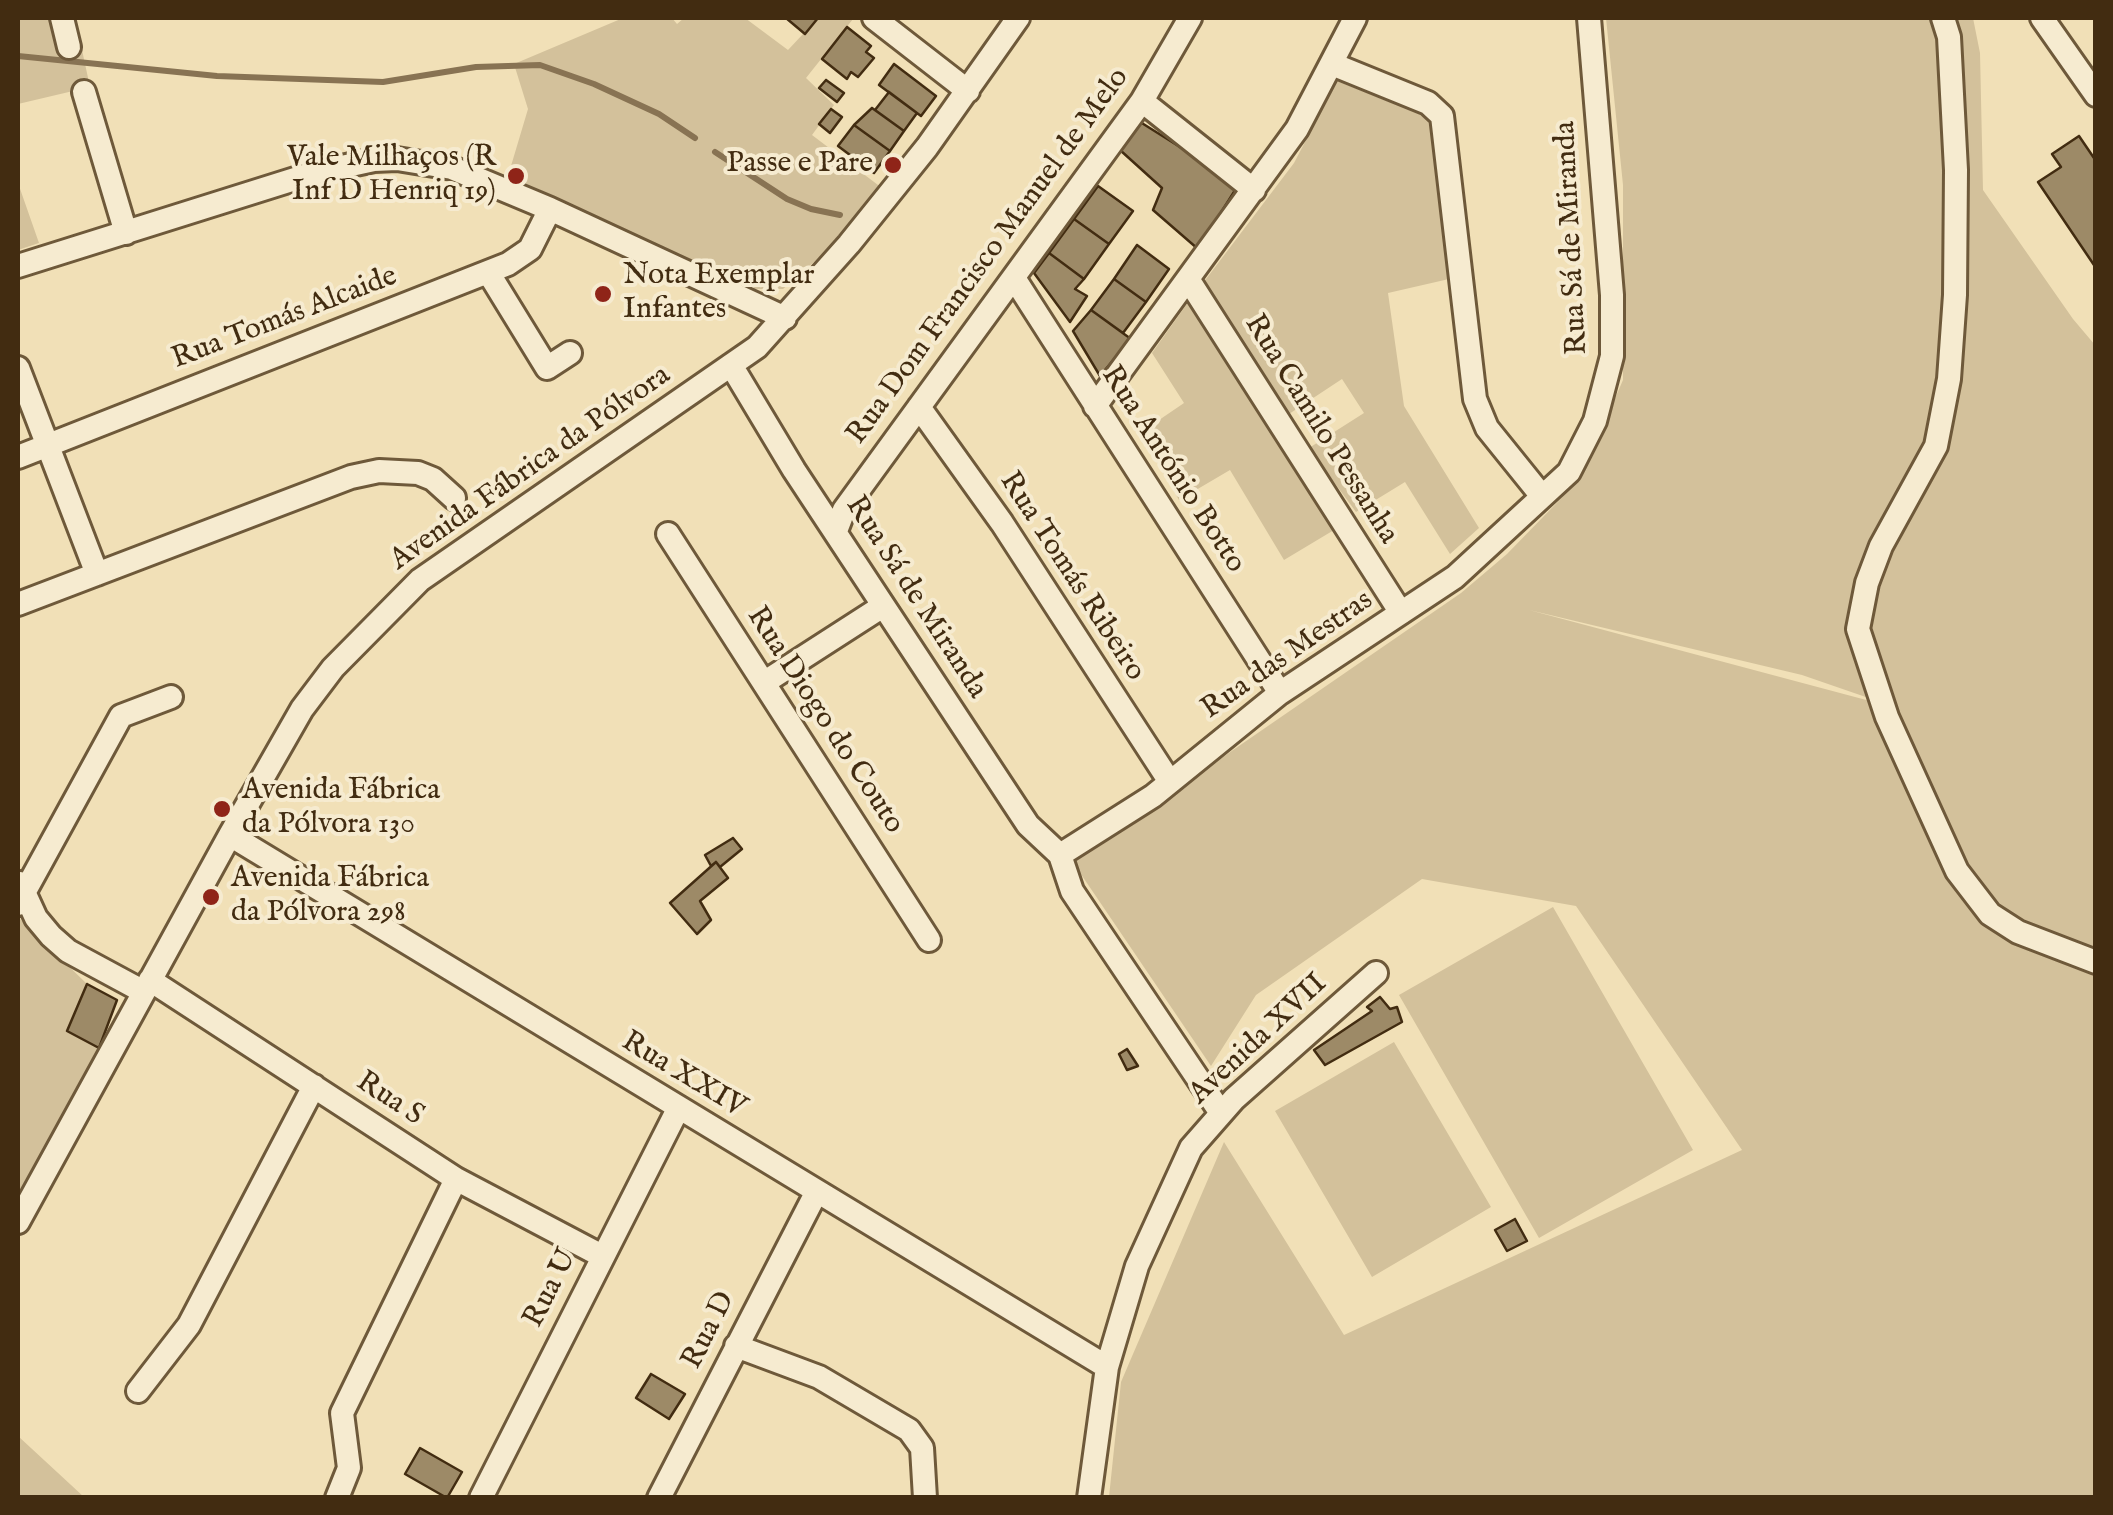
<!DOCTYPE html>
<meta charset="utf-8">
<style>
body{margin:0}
#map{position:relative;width:2113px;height:1515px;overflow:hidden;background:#f1e0b7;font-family:"IM FELL English",serif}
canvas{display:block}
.frame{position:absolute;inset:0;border:20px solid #422c11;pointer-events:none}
</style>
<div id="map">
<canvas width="2113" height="1515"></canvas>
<div class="frame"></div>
</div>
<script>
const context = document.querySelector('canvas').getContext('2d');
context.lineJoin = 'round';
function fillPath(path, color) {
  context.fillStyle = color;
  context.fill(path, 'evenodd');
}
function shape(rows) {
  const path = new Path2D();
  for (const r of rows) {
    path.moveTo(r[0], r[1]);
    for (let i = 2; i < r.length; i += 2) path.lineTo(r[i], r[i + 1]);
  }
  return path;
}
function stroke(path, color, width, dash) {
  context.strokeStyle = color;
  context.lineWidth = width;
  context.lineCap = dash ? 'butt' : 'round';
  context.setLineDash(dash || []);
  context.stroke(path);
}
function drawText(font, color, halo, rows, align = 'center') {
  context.font = font + ' "IM FELL English",serif';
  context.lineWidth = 8;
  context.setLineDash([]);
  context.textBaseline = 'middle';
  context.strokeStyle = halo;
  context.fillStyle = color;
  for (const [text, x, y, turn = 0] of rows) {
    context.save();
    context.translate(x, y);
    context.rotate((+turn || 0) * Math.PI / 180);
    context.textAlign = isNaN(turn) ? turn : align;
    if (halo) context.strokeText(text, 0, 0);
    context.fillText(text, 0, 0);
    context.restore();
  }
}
fillPath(shape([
 [18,18,52,18,57,47,82,50,90,87,18,104],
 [623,18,672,18,677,24,684,18,745,18,788,50,818,18,853,19,806,78,834,105,812,135,882,188,815,261,783,289,754,289,508,176,528,109,514,64],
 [1606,18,1973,18,1980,53,1983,190,2073,319,2095,345,2095,1497,1109,1497,1121,1382,1224,1142,1344,1335,1742,1150,1576,906,1422,879,1256,995,1211,1066,1072,861,1461,593,1507,554,1580,479,1623,380,1623,185],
 [1529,610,1802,675,1886,704,1885,705],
 [1337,81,1418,113,1438,129,1449,279,1388,293,1404,406,1479,528,1450,554,1405,482,1356,512,1309,448,1364,413,1342,379,1289,414,1203,283,1294,163],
 [18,183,39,243,18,250],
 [1189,301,1334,530,1284,560,1230,470,1179,500,1140,433,1184,403,1152,353],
 [1553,907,1693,1150,1539,1238,1399,995],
 [19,918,87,984,67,1031,99,1048,18,1198],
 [1394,1042,1491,1207,1372,1277,1275,1111],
 [18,1436,84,1497,18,1497]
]), '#d3c19b');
stroke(shape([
 [18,56,217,76,383,82,476,67,540,65,594,84,659,114,695,138],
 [715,152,787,199,811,209,840,215]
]), '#887353', 6);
const building = shape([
 [786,18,818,18,805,34,786,18],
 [847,27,871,46,866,52,874,58,858,77,851,72,847,79,822,59,847,27],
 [894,64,936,96,921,116,879,85,894,64],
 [826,80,844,93,837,102,819,88,826,80],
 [889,92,917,113,904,131,875,110,889,92],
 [872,108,904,131,890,151,854,125,872,108],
 [831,109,842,117,830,133,819,124,831,109],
 [1137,120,1239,184,1198,249,1153,210,1162,188,1120,150,1137,120],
 [854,125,890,151,874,173,838,146,854,125],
 [2079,136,2096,161,2096,268,2038,182,2061,167,2052,154,2079,136],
 [1098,186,1133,211,1109,244,1074,219,1098,186],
 [1074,219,1109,244,1084,279,1049,253,1074,219],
 [1137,245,1169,269,1146,302,1114,279,1137,245],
 [1049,253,1084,279,1075,289,1087,296,1070,322,1034,273,1049,253],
 [1114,279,1146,302,1123,333,1091,310,1114,279],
 [1091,310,1131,339,1100,376,1073,331,1091,310],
 [733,838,742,849,720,867,716,862,711,866,705,855,733,838],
 [716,862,728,878,700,901,711,920,697,934,670,903,716,862],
 [87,984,117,1000,99,1048,67,1031,87,984],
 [1380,997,1390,1009,1397,1007,1402,1022,1325,1065,1314,1050,1372,1011,1367,1007,1380,997],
 [1127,1049,1138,1066,1127,1070,1119,1054,1127,1049],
 [1515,1219,1527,1241,1507,1251,1495,1230,1515,1219],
 [651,1374,685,1394,669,1419,636,1398,651,1374],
 [420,1448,462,1472,447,1498,405,1474,420,1448]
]);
fillPath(building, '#9d8a67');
stroke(building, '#422c11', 2.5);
const minor = shape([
 [62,18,69,47],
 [874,18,968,91],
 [1943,18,1949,37,1956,170,1955,295,1949,379,1936,446,1881,546,1867,583,1858,629,1887,717,1957,871,1990,914,2018,932,2096,962],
 [2042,18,2096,95],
 [1332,64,1428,103,1442,116,1475,399,1487,428,1541,495],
 [84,92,126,233],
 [1142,101,1254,190],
 [18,266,314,173,374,160,397,159,452,168,550,209,785,318],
 [488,272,547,368,570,353],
 [1014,278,1280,693],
 [1188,279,1401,613],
 [731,365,794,470,1028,825,1060,855,1072,891,1221,1113],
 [18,368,97,574],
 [1095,406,1297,129,1355,18],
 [919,407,1002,523,1170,782],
 [18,457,508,264,530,249,550,209],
 [836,531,844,510,1142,101,1190,18],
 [668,534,929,940],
 [18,604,351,477,379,471,418,473,433,479,454,498],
 [765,682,883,606],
 [230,835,1107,1367],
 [1060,855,1153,796,1280,693,1455,577,1569,472,1595,421,1612,356,1612,295,1589,18],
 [20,883,36,918,51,936,68,951,144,992],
 [18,904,121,716,171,697],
 [150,980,456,1179,602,1256],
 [18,1222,230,835,302,709,333,668,420,580,757,347,849,244,927,147,1018,18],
 [736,1346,819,1377,909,1430,922,1448,925,1498],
 [138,1391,189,1325,314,1086],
 [337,1498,349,1468,342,1413,456,1179],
 [481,1498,678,1109],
 [659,1498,816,1193],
 [1089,1498,1107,1367,1137,1266,1191,1148,1234,1099,1376,973]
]);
stroke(minor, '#6e593a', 28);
stroke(minor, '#f6ebd0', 22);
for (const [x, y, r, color] of [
 [893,165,10,"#8f2418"],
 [516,176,10,"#8f2418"],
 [603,294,10,"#8f2418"],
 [222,809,10,"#8f2418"],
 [211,897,10,"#8f2418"]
]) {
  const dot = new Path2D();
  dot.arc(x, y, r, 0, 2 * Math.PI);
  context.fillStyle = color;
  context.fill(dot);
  stroke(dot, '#f6ebd0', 4);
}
drawText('30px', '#422c11', '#f6ebd0', [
 ["Vale Milhaços (R",496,159,"right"],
 ["Inf D Henriq 19)",496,193,"right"],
 ["Passe e Pare",873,165,"right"],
 ["Nota Exemplar",623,277],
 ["Infantes",623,311],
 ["Avenida Fábrica",242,792],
 ["da Pólvora 130",242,826],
 ["Avenida Fábrica",231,880],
 ["da Pólvora 298",231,914]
], 'left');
drawText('30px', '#422c11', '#f6ebd0', [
 ["Rua Sá de Miranda",1573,238,-93],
 ["Rua Dom Francisco Manuel de Melo",989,257,-54],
 ["Rua Tomás Alcaide",285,319,-21],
 ["Rua Camilo Pessanha",1320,430,58],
 ["Avenida Fábrica da Pólvora",531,469,-35],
 ["Rua António Botto",1172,470,57],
 ["Rua Tomás Ribeiro",1071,577,57],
 ["Rua Sá de Miranda",915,598,57],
 ["Rua das Mestras",1288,656,-35],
 ["Rua Diogo do Couto",824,721,57],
 ["Avenida XVII",1259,1040,-43],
 ["Rua XXIV",683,1076,31],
 ["Rua S",389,1100,33],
 ["Rua U",552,1289,-63],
 ["Rua D",710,1331,-63]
]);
</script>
